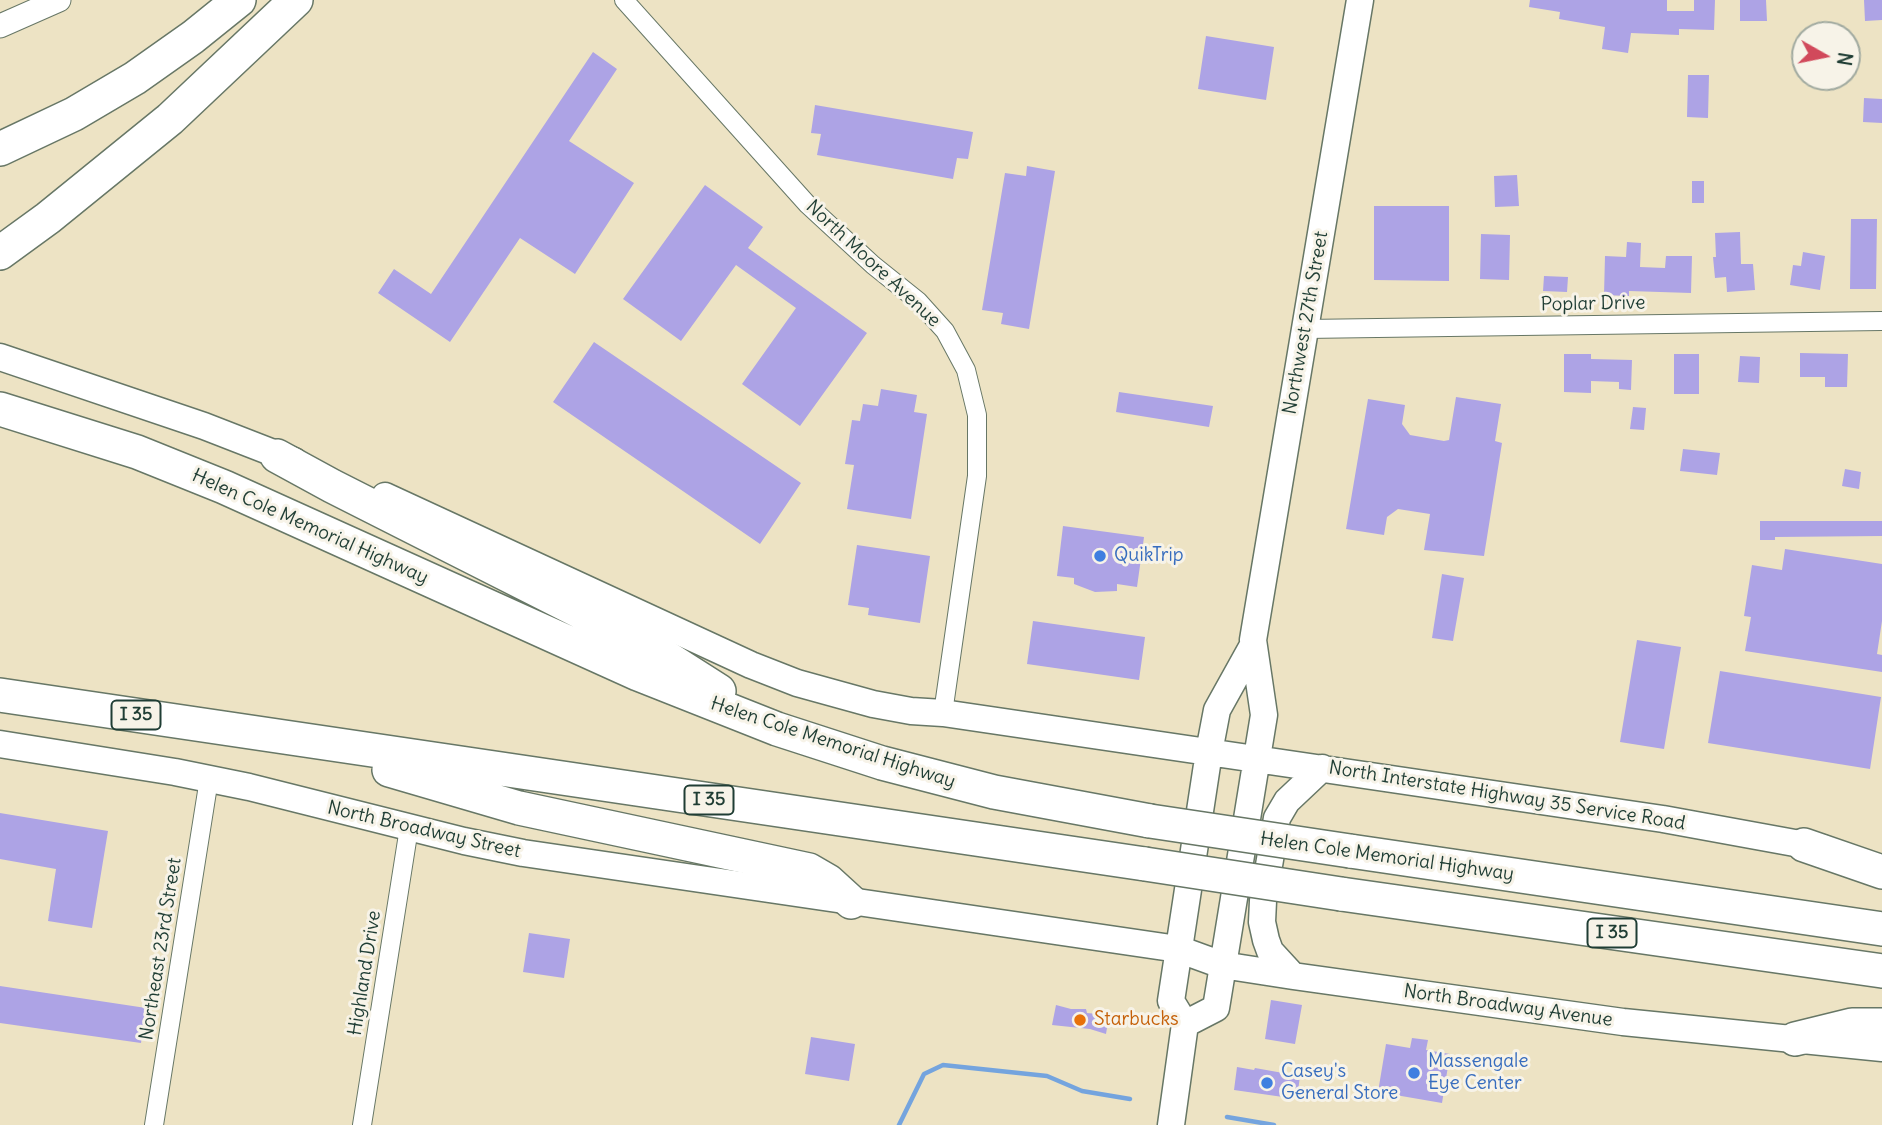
<!DOCTYPE html>
<style>
body{margin:0}
#map{position:relative;width:1882px;height:1125px;overflow:hidden;background:#ede3c4;font-family:Delius,sans-serif}
canvas{display:block}
.north{position:absolute;left:1791px;top:21px;width:70px;height:70px;box-sizing:border-box;background:#f7f3e8;border:2px solid #a1aaa0;border-radius:50%;rotate:99deg;font-size:19px;font-weight:700;line-height:28px;text-align:center;color:#1f3d34}
.north::after{content:'';display:block;margin:auto;width:24px;height:32px;background:#d1495b;clip-path:polygon(50% 0,100% 100%,50% 72%,0 100%)}
</style>
<div id="map">
<canvas width="1882" height="1125"></canvas>
<div class="north">N</div>
</div>
<script>
const context = document.querySelector('canvas').getContext('2d');
context.lineJoin = 'round';
function shape(rows) {
  const path = new Path2D();
  for (const r of rows) {
    path.moveTo(r[0], r[1]);
    for (let i = 2; i < r.length; i += 2) path.lineTo(r[i], r[i + 1]);
  }
  return path;
}
function stroke(path, color, width, dash) {
  context.strokeStyle = color;
  context.lineWidth = width;
  context.lineCap = dash ? 'butt' : 'round';
  context.setLineDash(dash || []);
  context.stroke(path);
}
function fillPath(path, color) {
  context.fillStyle = color;
  context.fill(path, 'evenodd');
}
function drawText(font, color, halo, rows, align = 'center') {
  context.font = font + ' Delius,sans-serif';
  context.lineWidth = 6;
  context.setLineDash([]);
  context.textBaseline = 'middle';
  context.strokeStyle = halo;
  context.fillStyle = color;
  for (const [text, x, y, turn = 0] of rows) {
    context.save();
    context.translate(x, y);
    context.rotate((+turn || 0) * Math.PI / 180);
    context.textAlign = isNaN(turn) ? turn : align;
    if (halo) context.strokeText(text, 0, 0);
    context.fillText(text, 0, 0);
    context.restore();
  }
}
stroke(shape([
 [1227,1117,1274,1125],
 [899,1125,924,1074,943,1065,1047,1076,1082,1091,1130,1099]
]), '#74a4de', 4.5);
fillPath(shape([
 [1530,0,1667,0,1667,11,1694,11,1694,0,1715,0,1714,30,1679,29,1679,35,1631,33,1628,53,1602,49,1605,27,1559,19,1560,12,1529,7],
 [1740,0,1766,0,1767,21,1740,21],
 [1864,0,1882,0,1882,20,1865,21],
 [1206,36,1274,47,1266,100,1198,89],
 [593,52,617,69,569,141,634,183,575,274,520,238,450,342,378,293,394,269,431,294],
 [1688,75,1709,75,1708,118,1687,117],
 [1864,98,1882,99,1882,123,1863,122],
 [815,105,973,132,968,159,957,158,953,179,817,155,821,134,811,133],
 [1027,166,1055,171,1029,329,1001,324,1003,313,982,310,1005,173,1026,176],
 [1517,175,1519,206,1495,207,1494,176],
 [1692,181,1704,181,1704,203,1692,203],
 [705,185,763,227,748,248,867,333,800,426,742,384,796,308,736,265,681,341,623,299],
 [1374,206,1449,206,1449,281,1374,280],
 [1851,219,1877,219,1876,289,1850,289],
 [1740,232,1741,264,1753,264,1755,290,1727,292,1726,277,1715,278,1713,257,1716,257,1715,233],
 [1481,234,1510,235,1509,280,1480,279],
 [1627,242,1641,243,1640,267,1665,268,1666,256,1692,256,1691,293,1629,291,1629,296,1604,295,1605,256,1626,257],
 [1803,252,1825,256,1820,290,1790,285,1793,265,1801,266],
 [1544,276,1568,277,1567,292,1543,291],
 [594,342,801,483,760,544,553,402],
 [1800,353,1848,354,1847,387,1825,387,1825,377,1800,377],
 [1564,354,1591,354,1591,359,1632,360,1631,390,1619,389,1619,382,1591,381,1591,393,1564,392],
 [1674,354,1699,354,1699,394,1674,394],
 [1740,356,1760,357,1759,383,1738,382],
 [881,389,917,395,914,412,927,414,911,519,847,509,854,465,845,464,852,420,860,421,863,404,878,406],
 [1119,392,1213,406,1209,427,1116,412],
 [1456,397,1501,404,1495,441,1502,443,1484,556,1424,550,1430,514,1398,509,1387,517,1384,535,1346,529,1368,399,1405,405,1402,424,1410,435,1444,441,1449,440],
 [1633,407,1646,408,1644,430,1630,429],
 [1683,449,1720,453,1717,475,1680,471],
 [1845,469,1861,472,1859,489,1842,486],
 [1760,521,1882,521,1882,536,1775,537,1775,540,1760,540],
 [1063,526,1144,537,1137,587,1117,584,1117,591,1095,592,1074,584,1074,578,1057,576],
 [857,545,930,556,920,623,868,615,869,608,848,605],
 [1785,549,1882,564,1882,621,1877,654,1882,655,1882,672,1745,651,1751,617,1744,616,1752,565,1782,570],
 [1442,574,1464,578,1453,641,1432,638],
 [1033,621,1145,637,1139,680,1027,664],
 [1637,640,1681,647,1664,749,1620,742],
 [1720,671,1881,697,1870,769,1708,743],
 [0,813,108,831,92,928,48,921,56,869,0,859],
 [529,933,570,939,564,978,523,972],
 [0,986,146,1008,141,1043,0,1023],
 [1271,1000,1302,1005,1295,1044,1265,1039],
 [1056,1005,1071,1009,1086,1009,1087,1013,1109,1015,1106,1034,1090,1029,1052,1025],
 [811,1037,855,1044,849,1081,805,1074],
 [1412,1038,1428,1040,1426,1050,1450,1054,1442,1103,1378,1092,1386,1044,1410,1048],
 [1237,1067,1254,1070,1255,1068,1300,1076,1297,1099,1234,1090]
]), '#ada3e5');
const minor = shape([
 [624,0,808,205,873,265,918,301,945,331,966,370,977,415,977,476,943,713],
 [1305,329,1882,321],
 [154,1125,209,779],
 [362,1125,409,828]
]);
const tertiary = shape([
 [0,26,59,0]
]);
const secondary = shape([
 [0,357,204,426,294,461],
 [385,496,751,665,797,683,873,704,911,711,943,713,1663,819,1822,848],
 [0,744,175,772,249,787,464,841,523,853,1178,949,1222,965,1293,976,1623,1022,1882,1048],
 [1293,976,1270,951,1266,940,1262,922,1263,901,1277,818,1287,801,1322,768],
 [1185,1024,1216,1008,1264,715,1253,640,1360,0],
 [1171,1125,1185,1024,1171,1001,1209,752,1217,710,1252,647]
]);
const motorway = shape([
 [0,149,74,114,135,78,193,37,239,0],
 [0,253,48,218,170,119,296,0],
 [0,409,137,452,224,487,638,674,777,729,882,763,994,792,1150,821],
 [277,456,332,486,650,647,719,691],
 [0,695,1145,864],
 [389,770,519,808,809,870,828,881,851,902],
 [1804,845,1882,872],
 [1350,851,1882,929],
 [1341,894,1882,971],
 [1795,1039,1852,1025,1882,1025]
]);
stroke(minor, '#677766', 20);
stroke(tertiary, '#677766', 25);
stroke(secondary, '#677766', 29);
stroke(motorway, '#677766', 36);
stroke(minor, '#fff', 18);
stroke(tertiary, '#fff', 23);
stroke(secondary, '#fff', 26);
stroke(motorway, '#fff', 33);
const motorwayBridge = shape([
 [1150,821,1350,851],
 [1145,864,1341,894]
]);
stroke(motorwayBridge, '#677766', 36, []);
stroke(motorwayBridge, '#fff', 33);
for (const [x, y, r, color] of [
 [1100,556,7,"#3f7fe0"],
 [1080,1020,7,"#e8710a"],
 [1414,1073,7,"#3f7fe0"],
 [1267,1083,7,"#3f7fe0"]
]) {
  const dot = new Path2D();
  dot.arc(x, y, r, 0, 2 * Math.PI);
  context.fillStyle = color;
  context.fill(dot);
  stroke(dot, '#f7f3e8', 2.5);
}
for (const [x, y, w] of [
 [136,715,49],
 [709,800,49],
 [1612,933,49]
]) {
  const box = new Path2D();
  box.roundRect(x - w / 2, y - 14.5, w, 29, 5);
  context.fillStyle = '#f7f3e8';
  context.fill(box);
  stroke(box, '#1f3d34', 2);
}
drawText('bold 18px', '#1f3d34', null, [
 ["I 35",136,715],
 ["I 35",709,800],
 ["I 35",1612,933]
]);
drawText('19px', '#1f3d34', '#f7f3e8', [
 ["North Moore Avenue",873,264,43],
 ["Poplar Drive",1593,304,-1],
 ["Northwest 27th Street",1306,323,-80],
 ["Helen Cole Memorial Highway",310,527,24],
 ["Helen Cole Memorial Highway",833,743,18],
 ["North Interstate Highway 35 Service Road",1507,796,9],
 ["North Broadway Street",424,830,13],
 ["Helen Cole Memorial Highway",1387,857,8],
 ["Northeast 23rd Street",161,949,-81],
 ["Highland Drive",365,973,-81],
 ["North Broadway Avenue",1508,1006,8]
]);
drawText('19px', '#366cbe', '#f7f3e8', [
 ["QuikTrip",1114,556],
 ["Massengale",1428,1062],
 ["Eye Center",1428,1084],
 ["Casey's",1281,1072],
 ["General Store",1281,1094]
], 'left');
drawText('19px', '#c56008', '#f7f3e8', [
 ["Starbucks",1094,1020]
], 'left');
</script>
